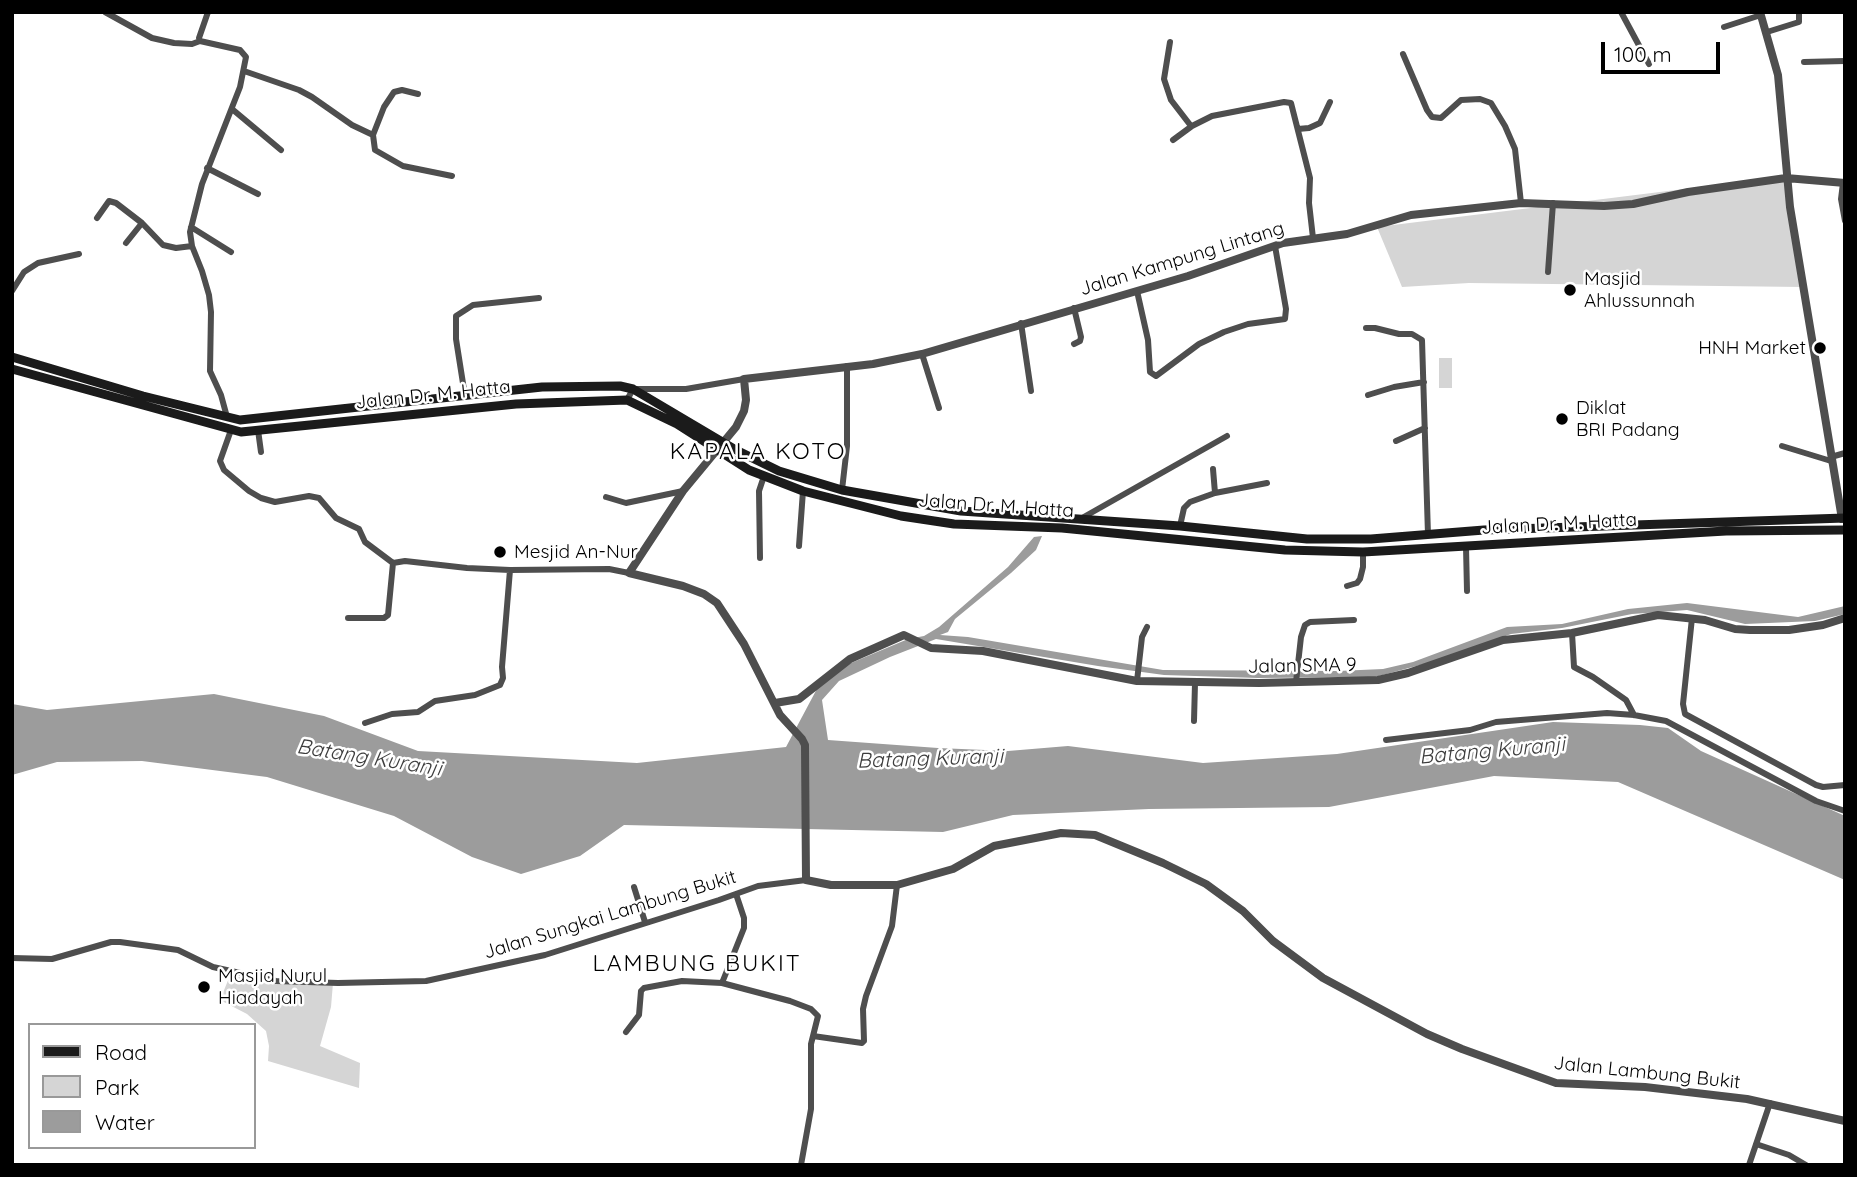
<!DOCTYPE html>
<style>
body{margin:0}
#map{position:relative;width:1857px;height:1177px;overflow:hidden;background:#fff;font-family:Quicksand,sans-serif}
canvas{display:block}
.frame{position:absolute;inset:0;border:14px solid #000;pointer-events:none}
.legend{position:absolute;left:28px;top:1023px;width:228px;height:126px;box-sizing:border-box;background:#fff;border:2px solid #999;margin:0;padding:9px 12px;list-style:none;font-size:21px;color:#000}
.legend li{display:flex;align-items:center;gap:14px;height:35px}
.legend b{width:35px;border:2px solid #999}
.scale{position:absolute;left:1601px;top:42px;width:119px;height:32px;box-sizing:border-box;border:4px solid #000;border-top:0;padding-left:9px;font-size:21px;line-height:24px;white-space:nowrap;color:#000;-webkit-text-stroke:5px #fff;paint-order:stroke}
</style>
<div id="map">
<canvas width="1857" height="1177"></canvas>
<div class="frame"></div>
<ul class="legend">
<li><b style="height:9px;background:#1b1b1b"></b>Road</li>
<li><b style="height:19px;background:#d5d5d5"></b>Park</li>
<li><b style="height:19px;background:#9c9c9c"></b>Water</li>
</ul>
<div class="scale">100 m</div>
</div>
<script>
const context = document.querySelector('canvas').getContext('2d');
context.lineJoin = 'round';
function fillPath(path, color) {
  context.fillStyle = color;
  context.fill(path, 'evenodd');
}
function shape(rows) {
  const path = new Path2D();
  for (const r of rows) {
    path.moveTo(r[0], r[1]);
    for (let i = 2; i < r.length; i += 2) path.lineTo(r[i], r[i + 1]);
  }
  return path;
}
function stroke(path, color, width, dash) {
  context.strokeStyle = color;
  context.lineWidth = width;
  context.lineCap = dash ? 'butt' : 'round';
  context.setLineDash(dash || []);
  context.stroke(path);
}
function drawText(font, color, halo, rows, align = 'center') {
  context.font = font + ' Quicksand,sans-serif';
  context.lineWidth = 5;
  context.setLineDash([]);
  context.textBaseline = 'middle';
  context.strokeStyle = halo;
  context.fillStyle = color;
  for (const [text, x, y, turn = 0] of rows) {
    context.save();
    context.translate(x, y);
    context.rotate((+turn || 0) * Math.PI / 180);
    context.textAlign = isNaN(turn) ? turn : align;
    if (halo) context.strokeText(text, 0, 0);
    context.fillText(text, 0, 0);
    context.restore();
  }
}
fillPath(shape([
 [1789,176,1803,287,1469,283,1402,287,1377,227],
 [1439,358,1452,358,1452,388,1439,388],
 [241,977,333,983,331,1007,320,1046,360,1063,359,1088,268,1061,269,1046,266,1031,247,1014,220,1000,229,978]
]), '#d5d5d5');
fillPath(shape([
 [1042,536,1036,550,1011,573,955,619,948,632,940,635,968,637,1163,670,1338,671,1383,669,1413,662,1507,627,1562,624,1628,609,1687,603,1798,617,1845,606,1845,614,1815,621,1745,624,1687,610,1632,614,1562,628,1511,634,1439,660,1375,677,1258,678,1164,675,1098,666,936,639,890,657,839,681,822,700,828,740,938,748,1008,751,1068,746,1203,763,1337,754,1553,722,1640,725,1668,728,1701,751,1845,816,1845,880,1618,782,1494,776,1329,807,1149,809,1013,815,943,832,624,825,580,856,521,874,472,857,394,816,267,777,142,761,57,762,12,775,12,704,47,710,214,694,324,716,418,751,637,763,786,747,819,685,844,666,908,639,924,636,939,627,1008,567,1034,537]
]), '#9c9c9c');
stroke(shape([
 [105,12,152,38,174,43,192,44,200,41],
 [208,12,199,38,200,41,240,50,246,57,240,87,202,184,190,232,192,246,202,271,209,295,211,312,210,371,221,395,227,417],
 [1621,12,1649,64],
 [1724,27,1761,15],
 [1767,32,1799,22,1799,12],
 [1170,42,1164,79,1171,100,1191,126],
 [1403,54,1427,110,1432,117,1441,118,1461,100,1480,99,1491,103,1505,126,1515,149,1521,203],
 [1804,62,1845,61],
 [244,71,299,90,312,97,352,125,373,135,375,150,403,166,452,176],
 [232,109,281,150],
 [1298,129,1309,128,1320,123,1330,102],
 [373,135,384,107,394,92,402,90,418,94],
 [1173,140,1192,126,1212,116,1284,102,1291,103,1310,178,1309,203,1313,238],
 [207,168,258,194],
 [1843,183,1841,199,1845,221],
 [97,218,109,201,116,203,142,223,163,245,176,248,192,246],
 [191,227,231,252],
 [126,243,142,223],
 [1548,272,1553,203],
 [12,291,24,272,38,263,79,254],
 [1137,291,1148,340,1150,372,1156,376,1199,344,1224,332,1248,324,1285,319,1286,309,1275,246],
 [1021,323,1031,391],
 [1366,328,1375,328,1399,334,1412,334,1422,340,1428,535],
 [1074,344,1080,341,1081,337,1074,308],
 [922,354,939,408],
 [1368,395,1394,387,1424,382],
 [465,396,456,339,456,316,473,305,539,298],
 [627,400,633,389,686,389,744,379],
 [231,430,220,461,224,470,249,491,261,498,275,502,309,496,319,498,336,518,359,529,365,542,393,563,405,561,467,568,510,570,609,569,629,573],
 [258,430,261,452],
 [1396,441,1425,428],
 [1782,446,1831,461],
 [1831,457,1845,453],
 [1213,469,1215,493],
 [842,490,847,446,847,366],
 [606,497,626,503,683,491],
 [1082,518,1227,436],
 [1180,526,1184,508,1190,502,1215,493,1267,483],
 [799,546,803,491],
 [1466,547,1467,591],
 [760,558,759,491,764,476],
 [1347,586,1357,583,1360,579,1363,567,1363,552],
 [348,618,384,618,388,615,393,563],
 [1692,618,1683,704,1685,714,1816,785,1823,787,1845,785],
 [1572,633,1574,667,1593,677,1626,700,1634,715],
 [1137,681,1142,637,1147,627],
 [1296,682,1301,637,1305,625,1310,622,1354,620],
 [1194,721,1195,683],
 [365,723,392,714,418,712,435,701,475,695,500,685,503,678,502,667,510,570],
 [1386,740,1470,730,1496,722,1607,713,1634,715,1666,721,1816,801,1845,811],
 [634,887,645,922],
 [12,958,52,959,111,942,120,942,178,950,213,967,276,981,338,983,426,981,545,955,719,900,758,886,806,880],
 [722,983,790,1001,811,1009,818,1016,811,1044,811,1109,801,1165],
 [626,1032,639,1015,641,991,644,988,682,981,722,983,744,928,744,918,736,894],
 [813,1036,862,1043,864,1041,863,1009,866,996,892,926,897,885],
 [1756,1144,1789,1155,1806,1165],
 [1749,1165,1770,1103]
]), '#4e4e4e', 6);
stroke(shape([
 [1760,12,1778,75,1790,207,1842,519],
 [1845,183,1786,178,1688,192,1633,204,1604,206,1521,203,1411,215,1347,234,1283,243,1188,276,922,354,873,364,744,379,746,400,744,411,736,427,683,491,629,573,683,586,704,594,717,603,744,644,780,715,802,739,805,745,806,880,831,885,897,885,953,869,994,846,1061,833,1095,835,1163,863,1206,884,1243,911,1273,941,1323,978,1427,1034,1462,1049,1556,1083,1645,1087,1747,1099,1845,1121],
 [775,703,799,699,850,659,904,635,931,648,983,651,1137,681,1259,683,1378,680,1408,673,1503,640,1572,633,1658,615,1705,620,1735,629,1750,630,1789,630,1823,625,1845,618]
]), '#4e4e4e', 8);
stroke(shape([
 [12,357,143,396,240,420,542,387,620,386,633,389,736,450,779,471,842,490,961,511,1180,526,1307,539,1371,539,1484,530,1845,518],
 [12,369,241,432,516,404,627,400,677,424,749,470,803,491,901,516,954,524,1062,528,1285,550,1363,552,1726,531,1845,530]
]), '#1b1b1b', 9);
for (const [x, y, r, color] of [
 [1570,290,7,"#000"],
 [1820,348,7,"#000"],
 [1562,419,7,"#000"],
 [500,552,7,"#000"],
 [204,987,7,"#000"]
]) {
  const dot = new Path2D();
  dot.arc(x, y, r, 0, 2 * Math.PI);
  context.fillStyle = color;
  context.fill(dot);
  stroke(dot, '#fff', 2.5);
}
drawText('19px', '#000', '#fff', [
 ["Jalan Kampung Lintang",1182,259,-17],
 ["Jalan Dr. M. Hatta",433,395,-6],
 ["Jalan Dr. M. Hatta",996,506,4],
 ["Jalan Dr. M. Hatta",1559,524,-3],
 ["Jalan SMA 9",1302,666,-1],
 ["Jalan Sungkai Lambung Bukit",610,915,-17],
 ["Jalan Lambung Bukit",1647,1073,6]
]);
drawText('19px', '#000', '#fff', [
 ["Masjid",1584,279],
 ["Ahlussunnah",1584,301],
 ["HNH Market",1806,348,"right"],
 ["Diklat",1576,408],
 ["BRI Padang",1576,430],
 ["Mesjid An-Nur",514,552],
 ["Masjid Nurul",218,976],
 ["Hiadayah",218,998]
], 'left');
drawText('italic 21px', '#3d3d3d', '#fff', [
 ["Batang Kuranji",1492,751,-5],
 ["Batang Kuranji",369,758,9],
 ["Batang Kuranji",930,759,-2]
]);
context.letterSpacing = '2px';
drawText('23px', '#000', '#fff', [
 ["KAPALA KOTO",758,452],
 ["LAMBUNG BUKIT",697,964]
]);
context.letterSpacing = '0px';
</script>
